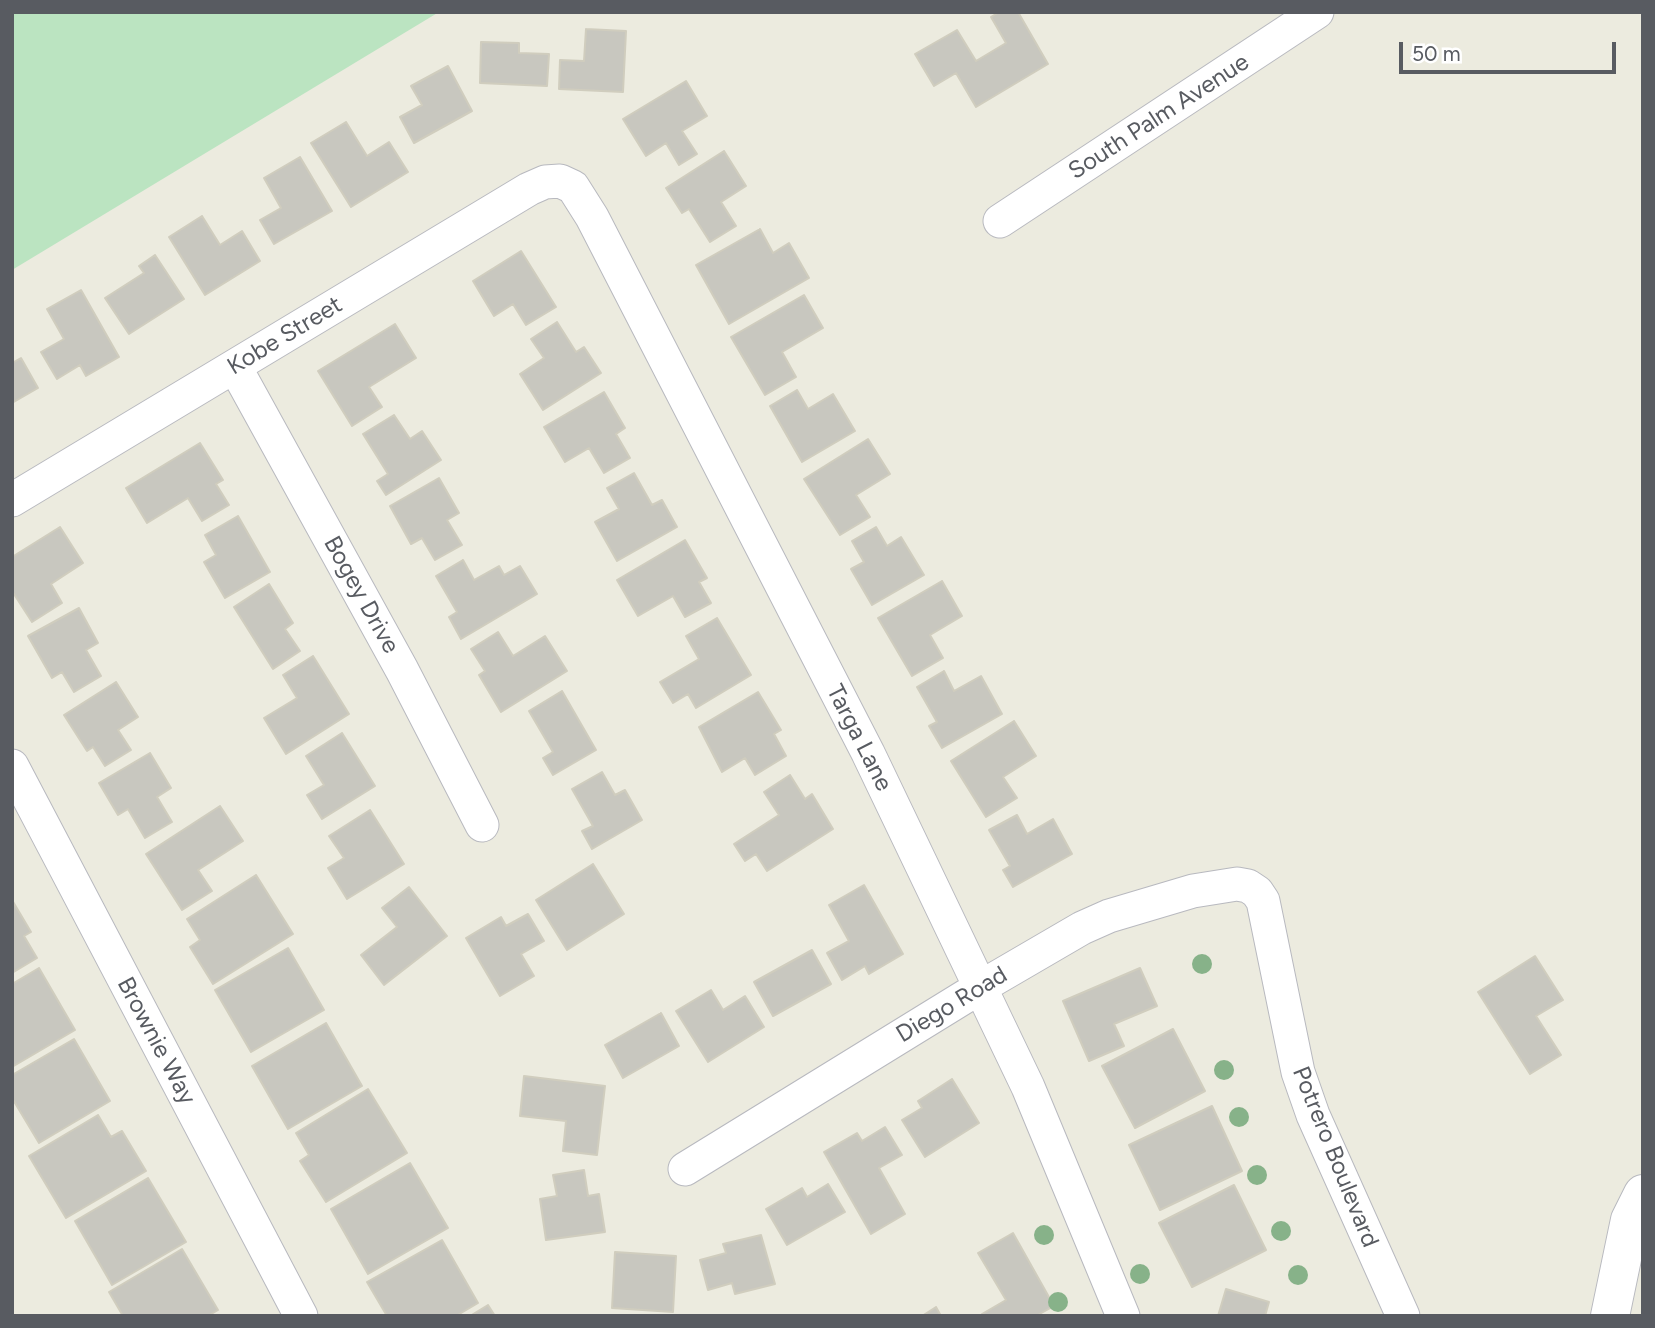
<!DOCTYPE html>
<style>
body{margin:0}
#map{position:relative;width:1655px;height:1328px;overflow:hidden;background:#ecebdf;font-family:Figtree,sans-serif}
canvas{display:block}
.frame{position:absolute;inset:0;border:14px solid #585b61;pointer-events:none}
.scale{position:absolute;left:1399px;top:42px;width:217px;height:32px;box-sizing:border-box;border:4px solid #585b61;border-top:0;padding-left:9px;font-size:21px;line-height:24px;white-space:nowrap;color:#585b61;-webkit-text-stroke:5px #fff;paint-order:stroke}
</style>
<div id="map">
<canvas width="1655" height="1328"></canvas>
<div class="frame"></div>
<div class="scale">50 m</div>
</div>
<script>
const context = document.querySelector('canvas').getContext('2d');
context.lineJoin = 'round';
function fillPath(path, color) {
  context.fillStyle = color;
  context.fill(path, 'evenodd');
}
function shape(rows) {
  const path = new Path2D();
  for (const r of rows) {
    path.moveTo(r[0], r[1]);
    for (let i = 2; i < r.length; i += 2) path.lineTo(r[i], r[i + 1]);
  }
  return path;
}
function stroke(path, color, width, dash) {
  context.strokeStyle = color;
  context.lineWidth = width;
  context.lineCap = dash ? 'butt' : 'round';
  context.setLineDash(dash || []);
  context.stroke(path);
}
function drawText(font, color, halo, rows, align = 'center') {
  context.font = font + ' Figtree,sans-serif';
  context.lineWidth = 6;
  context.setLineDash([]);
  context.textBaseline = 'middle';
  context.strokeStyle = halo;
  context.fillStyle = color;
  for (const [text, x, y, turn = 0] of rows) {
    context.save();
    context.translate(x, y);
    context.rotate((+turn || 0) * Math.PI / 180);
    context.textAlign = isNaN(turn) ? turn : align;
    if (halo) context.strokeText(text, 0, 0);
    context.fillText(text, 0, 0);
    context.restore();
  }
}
fillPath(shape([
 [12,12,439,12,12,270]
]), '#bbe4c1');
const building = shape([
 [999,12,1018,12,1048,64,976,107,956,73,934,86,915,54,957,30,976,61,1006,43,991,17,999,12],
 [586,29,626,31,623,92,559,89,560,60,584,61,586,29],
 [481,42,519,43,519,53,549,54,547,86,480,83,481,42],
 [448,66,472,111,414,143,400,117,422,105,411,86,448,66],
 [686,81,707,116,682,131,697,154,679,165,666,143,646,156,623,119,686,81],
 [346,122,367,156,389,142,408,172,351,207,311,143,346,122],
 [724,151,746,186,721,202,736,226,710,242,689,209,682,213,666,188,724,151],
 [300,157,332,211,274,244,260,220,281,208,264,178,300,157],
 [202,216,220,245,242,231,260,261,205,295,169,237,202,216],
 [760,229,773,253,789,243,809,278,729,324,696,265,760,229],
 [521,251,556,307,526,325,513,304,494,316,473,281,521,251],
 [155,255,184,299,129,334,105,298,144,273,139,266,155,255],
 [81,290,119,357,86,376,80,365,57,379,41,352,64,339,47,309,81,290],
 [804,295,823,328,782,352,796,377,765,395,731,337,804,295],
 [557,322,576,352,584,347,601,373,543,410,520,374,544,358,531,339,557,322],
 [395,324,416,358,369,387,382,407,352,426,318,371,395,324],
 [21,358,38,388,12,403,12,363,21,358],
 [797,390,808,409,833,394,855,431,802,462,770,406,797,390],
 [604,392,625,428,616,434,630,458,604,473,589,448,565,462,544,427,604,392],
 [394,415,410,439,422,431,441,460,386,495,377,481,388,474,363,434,394,415],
 [868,439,890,474,856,495,870,517,840,535,804,479,868,439],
 [200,443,223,480,216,484,229,505,202,521,188,498,147,523,126,488,200,443],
 [634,473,652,505,662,500,677,527,617,561,595,522,619,509,607,488,634,473],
 [439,478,459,513,447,520,462,545,435,560,422,538,411,544,390,506,439,478],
 [238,516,270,572,225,598,204,562,216,555,205,535,238,516],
 [60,527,83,563,51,584,62,603,32,622,12,591,12,557,60,527],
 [876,527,887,546,901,537,924,575,872,605,851,569,864,562,852,541,876,527],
 [685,540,707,578,699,582,711,603,685,617,673,596,638,616,617,580,685,540],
 [463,560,474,580,499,566,504,575,520,566,537,594,461,639,449,617,457,612,436,576,463,560],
 [942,581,962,616,930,635,943,658,912,676,878,618,942,581],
 [269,584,293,623,285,629,300,651,273,669,234,607,269,584],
 [79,608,98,643,86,650,101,676,74,692,62,672,52,678,28,636,79,608],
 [717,618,751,675,696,708,688,694,673,703,660,682,699,659,686,636,717,618],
 [498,632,513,656,545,636,567,671,501,712,479,675,485,671,471,649,498,632],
 [313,656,349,714,286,754,264,718,297,698,283,675,313,656],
 [944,671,954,691,981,676,1002,714,942,748,929,726,937,722,917,687,944,671],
 [116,682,138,717,118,730,131,750,105,766,93,747,87,751,64,715,116,682],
 [562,691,596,750,553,775,543,758,553,752,529,711,562,691],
 [758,692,781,730,774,734,786,756,755,775,745,758,722,772,699,727,758,692],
 [1014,721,1036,756,1003,777,1017,798,986,817,951,761,1014,721],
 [342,733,375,786,322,819,307,795,324,785,306,756,342,733],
 [150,753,171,788,157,797,172,822,145,838,128,809,118,815,99,783,150,753],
 [602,772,615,795,625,790,642,820,592,849,582,831,593,826,572,789,602,772],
 [790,775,805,799,812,794,833,829,767,871,756,854,745,861,734,844,779,815,764,792,790,775],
 [220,806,243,841,198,870,212,891,182,910,146,854,220,806],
 [370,810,404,864,347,899,328,868,344,858,329,836,370,810],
 [1017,815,1027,834,1053,819,1072,854,1013,887,1003,870,1010,866,989,830,1017,815],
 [593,864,624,914,567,950,536,900,593,864],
 [256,875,293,934,213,984,190,947,200,940,187,919,256,875],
 [864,885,903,954,869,974,865,966,842,980,827,953,849,941,829,905,864,885],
 [409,887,447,936,384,985,361,955,397,927,382,908,409,887],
 [12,900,31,932,24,936,37,958,12,973,12,900],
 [528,914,544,941,521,954,534,976,500,996,466,938,501,917,506,926,528,914],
 [288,948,324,1010,251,1052,215,990,288,948],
 [812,950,831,984,773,1016,754,982,812,950],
 [1535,956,1563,1000,1536,1016,1561,1055,1530,1074,1478,992,1535,956],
 [39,968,75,1030,12,1067,12,984,39,968],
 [1140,968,1157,1006,1114,1024,1124,1046,1089,1061,1063,1001,1140,968],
 [711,990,723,1010,745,996,764,1027,708,1062,676,1011,711,990],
 [661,1013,679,1046,623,1078,605,1045,661,1013],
 [326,1023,362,1086,288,1129,252,1066,326,1023],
 [1173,1029,1205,1091,1135,1128,1102,1066,1173,1029],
 [74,1039,110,1101,39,1143,12,1098,12,1075,74,1039],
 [524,1076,605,1086,597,1155,563,1151,566,1121,520,1116,524,1076],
 [952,1079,979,1123,925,1157,902,1120,922,1108,918,1101,952,1079],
 [368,1089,407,1153,326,1202,300,1161,309,1155,296,1133,368,1089],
 [1212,1106,1242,1171,1160,1210,1129,1145,1212,1106],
 [98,1115,111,1137,122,1131,146,1171,66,1218,29,1156,98,1115],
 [885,1127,902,1155,879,1168,905,1214,871,1234,824,1152,857,1133,862,1141,885,1127],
 [410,1163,448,1228,368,1274,331,1209,410,1163],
 [584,1170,588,1196,599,1194,605,1232,546,1240,540,1199,557,1196,553,1175,584,1170],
 [148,1178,186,1242,112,1285,75,1221,148,1178],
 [828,1184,845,1212,787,1245,766,1209,802,1188,807,1197,828,1184],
 [1234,1185,1266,1250,1192,1287,1159,1223,1234,1185],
 [1013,1233,1054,1306,1036,1316,984,1316,982,1314,1006,1300,978,1253,1013,1233],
 [761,1235,775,1284,735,1294,732,1283,708,1290,700,1260,726,1253,723,1244,761,1235],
 [442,1240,478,1303,456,1316,387,1316,367,1282,442,1240],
 [182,1249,218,1310,208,1316,123,1316,109,1292,182,1249],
 [615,1252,676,1256,673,1312,612,1308,615,1252],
 [1226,1289,1269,1302,1265,1316,1218,1316,1226,1289],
 [488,1305,495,1316,470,1316,488,1305],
 [936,1307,941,1316,922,1316,936,1307]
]);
fillPath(building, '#c8c7bf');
stroke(building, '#d0cdbe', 2);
const minor = shape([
 [1000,221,1317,12],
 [235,367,402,670,482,825],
 [12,500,529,189,545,182,560,181,573,187,592,217,868,753,1028,1087,1123,1316],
 [12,766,301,1316],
 [685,1169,979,988,1082,928,1109,916,1193,891,1237,884,1248,886,1257,892,1263,901,1298,1072,1313,1115,1403,1316]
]);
const tertiary = shape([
 [1610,1316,1630,1220,1643,1194]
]);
stroke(minor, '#b8b9bf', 35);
stroke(tertiary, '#b8b9bf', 40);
stroke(minor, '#fff', 33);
stroke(tertiary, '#fff', 38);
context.fillStyle = '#87b289';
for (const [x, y] of [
 [1202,964],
 [1224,1070],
 [1239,1117],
 [1257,1175],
 [1281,1231],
 [1044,1235],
 [1140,1274],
 [1298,1275],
 [1058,1302]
]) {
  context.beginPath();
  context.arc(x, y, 10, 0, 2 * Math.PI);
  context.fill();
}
drawText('24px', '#585b61', '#fff', [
 ["South Palm Avenue",1159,117,-33],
 ["Kobe Street",285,336,-31],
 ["Bogey Drive",361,595,61],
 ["Targa Lane",859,738,63],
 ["Diego Road",952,1005,-31],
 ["Brownie Way",156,1041,62],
 ["Potrero Boulevard",1335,1157,68]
]);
</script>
